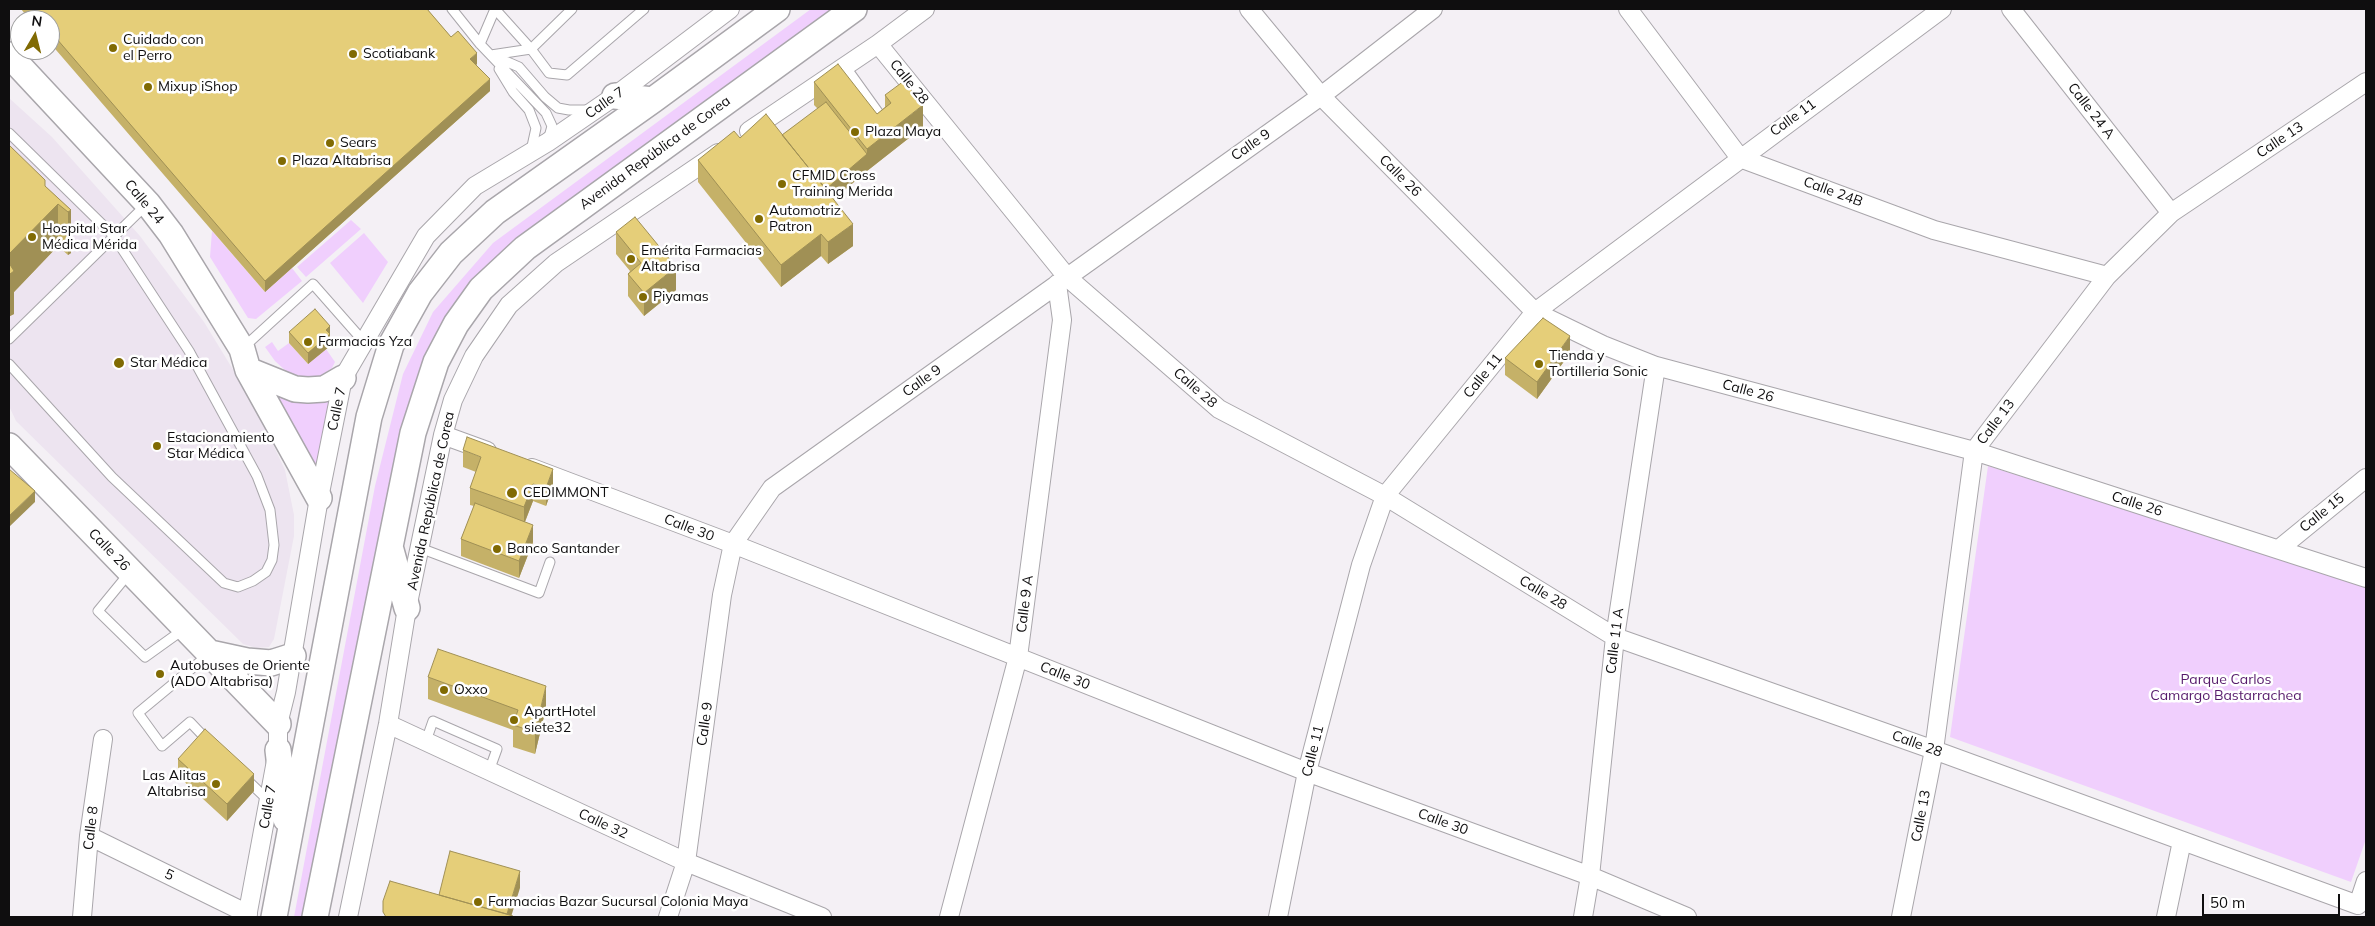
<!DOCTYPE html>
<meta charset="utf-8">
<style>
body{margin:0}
#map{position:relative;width:2375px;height:926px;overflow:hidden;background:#f4f0f5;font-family:Mulish,sans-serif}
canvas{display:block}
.frame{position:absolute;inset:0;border:10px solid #0f0e0f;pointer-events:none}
.north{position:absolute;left:10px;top:10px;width:50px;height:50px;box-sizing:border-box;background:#fff;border:1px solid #9f9f9f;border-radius:50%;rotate:8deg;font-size:14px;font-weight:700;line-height:20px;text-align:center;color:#0f0e0f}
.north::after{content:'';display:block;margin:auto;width:18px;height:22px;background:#806a03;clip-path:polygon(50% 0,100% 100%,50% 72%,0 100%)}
.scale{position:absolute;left:2202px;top:894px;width:138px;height:22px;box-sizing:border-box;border:2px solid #0f0e0f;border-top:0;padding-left:6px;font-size:15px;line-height:18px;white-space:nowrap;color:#0f0e0f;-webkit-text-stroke:4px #fff;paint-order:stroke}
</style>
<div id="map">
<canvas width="2375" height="926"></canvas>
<div class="frame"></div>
<div class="north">N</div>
<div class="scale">50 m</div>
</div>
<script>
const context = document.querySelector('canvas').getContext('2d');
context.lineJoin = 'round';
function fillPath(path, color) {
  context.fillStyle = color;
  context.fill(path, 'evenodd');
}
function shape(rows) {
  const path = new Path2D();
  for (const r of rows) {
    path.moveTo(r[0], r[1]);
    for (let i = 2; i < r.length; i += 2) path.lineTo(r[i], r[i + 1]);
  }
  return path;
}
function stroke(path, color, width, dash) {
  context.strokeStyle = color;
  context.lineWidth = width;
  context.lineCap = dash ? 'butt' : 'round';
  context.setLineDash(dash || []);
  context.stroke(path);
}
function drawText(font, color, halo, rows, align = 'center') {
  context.font = font + ' Mulish,sans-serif';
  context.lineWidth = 5;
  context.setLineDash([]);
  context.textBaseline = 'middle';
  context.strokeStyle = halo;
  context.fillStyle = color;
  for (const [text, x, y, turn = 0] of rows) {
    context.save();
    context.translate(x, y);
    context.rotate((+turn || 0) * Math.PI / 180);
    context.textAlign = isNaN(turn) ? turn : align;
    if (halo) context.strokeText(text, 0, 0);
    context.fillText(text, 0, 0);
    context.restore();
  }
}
fillPath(shape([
 [9,98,52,137,140,236,204,322,254,404,285,470,294,515,294,536,274,639,269,647,257,648,243,644,16,421,9,406]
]), '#ede4f0');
fillPath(shape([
 [811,9,838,9,506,252,428,357,416,383,405,426,306,917,294,917,375,486,403,374,433,312,493,243],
 [351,220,361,229,306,277,297,267],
 [212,231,265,292,292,268,302,281,256,319,248,318,210,257],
 [364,233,388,262,363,303,330,263],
 [272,342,278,351,289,343,308,364,326,349,335,362,332,368,320,376,308,378,297,375,286,371,275,361,265,347],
 [272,390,333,399,318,476],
 [1988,466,2366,586,2366,839,2351,882,1950,737]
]), '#f0cffd');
const lane = shape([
 [452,9,480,44,546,113,552,126,548,141],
 [495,9,531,49,549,73,567,75,644,9],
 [480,44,495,9],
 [491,55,531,49,572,9],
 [496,57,519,67,545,97,558,108,569,110,590,110],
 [845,66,878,112],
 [499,69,513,92,529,110,536,128,531,151],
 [9,133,113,235,189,351,257,476,270,510,274,545,272,560,266,572,253,581,238,587,224,583,112,477,9,364],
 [9,339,146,205],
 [244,347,313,284,365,343],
 [420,548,539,593,550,562],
 [130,572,98,611,145,657,184,629],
 [208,655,138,713,162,746,190,722,209,742],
 [426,741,433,721,497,749,489,771],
 [246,779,269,801]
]);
const street = shape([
 [1249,9,1321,96,1535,312,1603,345,1656,366,1974,451,2366,578],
 [1628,9,1740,158,1934,230,2107,276],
 [2011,9,2171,213],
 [878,44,1067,277,1219,409,1385,496,1615,637,1934,750,2358,905,2366,881],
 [749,131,878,44,925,9],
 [443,435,487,451],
 [532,468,733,544,1307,772,1590,876,1687,917],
 [2279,549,2366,478],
 [388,724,686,862,822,917],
 [89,836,248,914],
 [82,917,89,836,103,739],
 [247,917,278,750,278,724,286,692,319,498,343,378,426,236,475,186,548,142,615,96,730,9],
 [348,917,388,724,407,608,443,435,453,400,474,356,509,305,556,263,718,153],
 [668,917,686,862,722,595,733,544,772,488,1321,96,1433,9],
 [949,917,1018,657,1062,320,1057,284],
 [1278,917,1307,772,1361,565,1385,496,1535,312,1942,9],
 [1583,917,1590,876,1615,637,1656,366],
 [1901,917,1934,750,1974,451,2107,276,2171,213,2366,82],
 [2166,917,2182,841]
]);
const secondary = shape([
 [9,55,148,204,171,234,242,349,248,370,319,498],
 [615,96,653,100],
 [248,370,295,389,308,390,324,389,343,378],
 [9,446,278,724],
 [391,550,407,608],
 [210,653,247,661,271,663,293,656],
 [278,750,286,819],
 [274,917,369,417,391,345,420,293,451,253,495,212,653,100,777,9],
 [315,917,413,433,436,362,456,324,481,289,525,248,854,9]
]);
stroke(lane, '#a9a6ab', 11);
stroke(street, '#a9a6ab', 20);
stroke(secondary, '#a9a6ab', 28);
stroke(lane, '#fff', 9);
stroke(street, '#fff', 18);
stroke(secondary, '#fff', 25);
fillPath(shape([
 [21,9,427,9,451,37,477,64,476,65,490,91,265,292,50,43,50,20,30,20],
 [814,82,877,114,885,107,885,95,923,127,867,171,834,199,853,246,828,264,821,256,781,287,698,182,698,160,740,138,782,135,818,109,814,105],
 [9,145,45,186,71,210,71,253,68,255,58,246,14,292,14,314,10,316,9,315],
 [616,232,676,290,644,316,628,296,628,274,630,271,616,254],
 [330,326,330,346,308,364,289,343,289,332],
 [1570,353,1537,399,1505,375,1505,358],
 [463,450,553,486,546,506,533,501,525,522,533,542,519,578,461,556,461,539,474,506,470,505,470,488,476,472,463,467],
 [428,677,546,708,535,754,513,747,513,730,428,699],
 [178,759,254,791,227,821,178,776]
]), '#c5b168');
fillPath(shape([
 [477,53,477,64,470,71,470,59],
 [490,79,490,91,265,292,265,281],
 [923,105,923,127,867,171,823,208,823,191,867,154,867,149],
 [58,204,58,246,14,292,14,314,10,316,10,274,9,272,9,254],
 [71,210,71,253,68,255,68,212],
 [853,224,853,246,828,264,828,242],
 [821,234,821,256,781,287,781,265],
 [676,267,676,290,644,316,644,293],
 [330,326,330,346,308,364,308,353,326,330],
 [1570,336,1570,353,1537,399,1537,382],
 [553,469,553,486,546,506,546,488],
 [533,484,533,501,524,524,524,507],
 [35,491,35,502,9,527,9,516],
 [533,525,533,542,519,578,519,561],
 [546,686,546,708,535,754,535,732],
 [254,774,254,791,227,821,227,804],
 [520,871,520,888,511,917,506,917]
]), '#a09055');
const building = shape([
 [31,9,427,9,451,37,458,31,477,53,470,59,490,79,265,281,50,31,50,20,40,20,31,9],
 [838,64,877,114,891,103,885,95,904,81,923,105,867,149,814,82,838,64],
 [826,102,867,154,826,189,782,135,826,102],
 [766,114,853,224,828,242,821,234,781,265,698,160,734,131,740,138,766,114],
 [9,145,45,180,45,186,71,210,68,212,58,204,9,254,9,145],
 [635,217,676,267,644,293,628,274,641,263,616,232,635,217],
 [9,263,14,271,10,274,9,272,9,263],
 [315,309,330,326,326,330,330,334,308,353,289,332,315,309],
 [1543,318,1570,336,1537,382,1505,358,1543,318],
 [467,437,553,469,546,488,533,484,524,507,470,488,481,457,463,450,467,437],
 [9,469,35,491,9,516,9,469],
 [475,503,533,525,519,561,461,539,475,503],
 [438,649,546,686,535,732,513,725,518,710,428,677,438,649],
 [205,729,254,774,227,804,178,759,205,729],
 [450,851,520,871,507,914,439,895,450,851],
 [390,881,513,916,512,917,386,917,383,912,383,901,390,881]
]);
fillPath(building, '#e5ce79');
stroke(building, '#a09055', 1);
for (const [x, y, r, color] of [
 [113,48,5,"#806a03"],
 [353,54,5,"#806a03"],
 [148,87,5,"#806a03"],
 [855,132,5,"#806a03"],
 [330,143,5,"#806a03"],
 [282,161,5,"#806a03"],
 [782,184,5,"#806a03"],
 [759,219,5,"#806a03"],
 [32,237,5,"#806a03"],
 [631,259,5,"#806a03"],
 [643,297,5,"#806a03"],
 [308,342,5,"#806a03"],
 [119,363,6,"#806a03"],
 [1539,364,5,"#806a03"],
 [157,446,5,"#806a03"],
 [512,493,6,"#806a03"],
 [497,549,5,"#806a03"],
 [160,674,5,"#806a03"],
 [444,690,5,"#806a03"],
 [514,720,5,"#806a03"],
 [216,784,5,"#806a03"],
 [478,902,5,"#806a03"]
]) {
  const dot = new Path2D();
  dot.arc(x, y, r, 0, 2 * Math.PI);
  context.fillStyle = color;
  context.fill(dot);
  stroke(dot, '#fff', 2);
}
drawText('14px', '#0f0e0f', '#fff', [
 ["Cuidado con",123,40],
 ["el Perro",123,56],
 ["Scotiabank",363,54],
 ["Mixup iShop",158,87],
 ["Plaza Maya",865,132],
 ["Sears",340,143],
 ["Plaza Altabrisa",292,161],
 ["CFMID Cross",792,176],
 ["Training Merida",792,192],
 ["Automotriz",769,211],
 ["Patron",769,227],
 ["Hospital Star",42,229],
 ["Médica Mérida",42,245],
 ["Emérita Farmacias",641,251],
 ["Altabrisa",641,267],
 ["Piyamas",653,297],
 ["Farmacias Yza",318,342],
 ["Tienda y",1549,356],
 ["Tortilleria Sonic",1549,372],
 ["Star Médica",130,363],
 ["Estacionamiento",167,438],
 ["Star Médica",167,454],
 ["CEDIMMONT",523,493],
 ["Banco Santander",507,549],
 ["Autobuses de Oriente",170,666],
 ["(ADO Altabrisa)",170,682],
 ["Oxxo",454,690],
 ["ApartHotel",524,712],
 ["siete32",524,728],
 ["Las Alitas",206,776,"right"],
 ["Altabrisa",206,792,"right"],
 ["Farmacias Bazar Sucursal Colonia Maya",488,902]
], 'left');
drawText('14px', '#0f0e0f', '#fff', [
 ["Calle 28",909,82,51],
 ["Calle 7",605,103,-35],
 ["Calle 24 A",2091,111,52],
 ["Calle 11",1793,118,-36],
 ["Calle 13",2280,140,-34],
 ["Calle 9",1251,145,-35],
 ["Avenida República de Corea",655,153,-36],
 ["Calle 26",1400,176,45],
 ["Calle 24B",1833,192,20],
 ["Calle 24",144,202,50],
 ["Calle 11",1483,376,-51],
 ["Calle 9",922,381,-36],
 ["Calle 28",1195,388,41],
 ["Calle 26",1748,391,15],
 ["Calle 7",337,409,-78],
 ["Calle 13",1996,422,-53],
 ["Avenida República de Corea",431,501,-78],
 ["Calle 26",2137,504,18],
 ["Calle 15",2322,513,-39],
 ["Calle 30",689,528,21],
 ["Calle 26",109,550,46],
 ["Calle 28",1543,593,31],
 ["Calle 9 A",1025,604,-83],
 ["Calle 11 A",1615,641,-83],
 ["Calle 30",1065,676,22],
 ["Calle 9",705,724,-82],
 ["Calle 28",1917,744,20],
 ["Calle 11",1313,751,-76],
 ["Calle 7",268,807,-80],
 ["Calle 13",1921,816,-79],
 ["Calle 30",1443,822,20],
 ["Calle 32",603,824,25],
 ["Calle 8",91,828,-83],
 ["5",169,875,26]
]);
drawText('14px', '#561a6b', '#fff', [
 ["Parque Carlos",2226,680],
 ["Camargo Bastarrachea",2226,696]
]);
</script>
